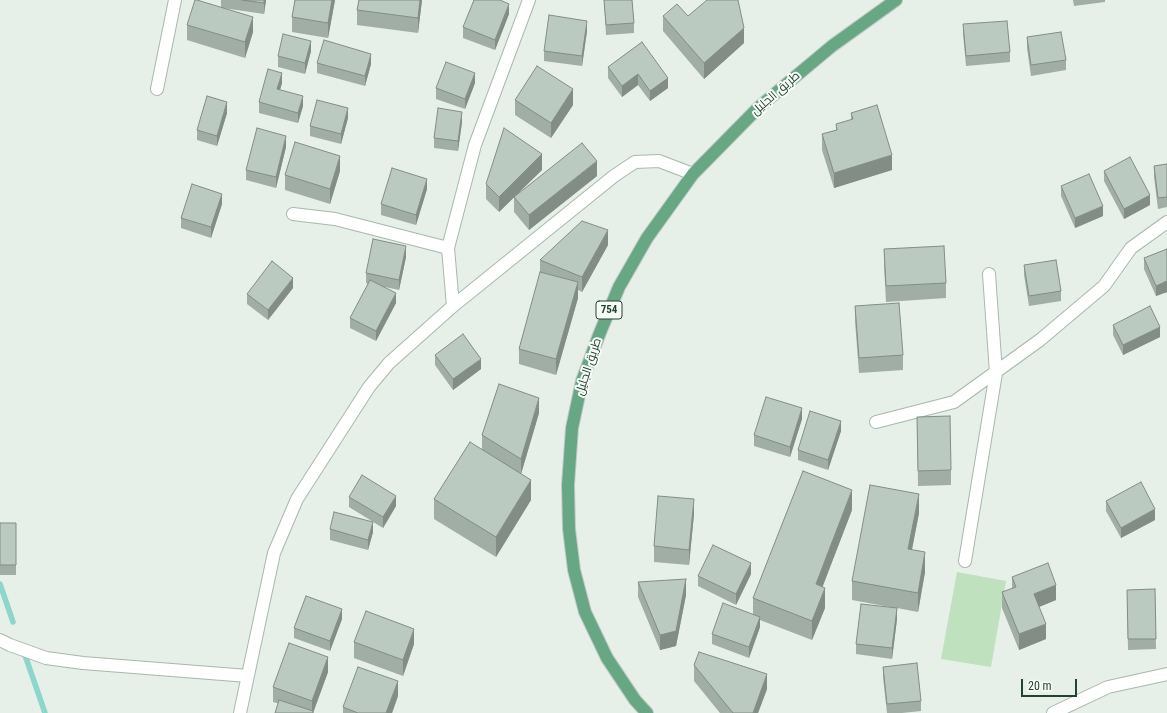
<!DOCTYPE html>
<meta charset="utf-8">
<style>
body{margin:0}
#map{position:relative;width:1167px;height:713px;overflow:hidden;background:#e6efe8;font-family:"Roboto Condensed",sans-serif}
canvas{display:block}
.scale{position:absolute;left:1021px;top:679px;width:56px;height:18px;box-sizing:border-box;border:2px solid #234331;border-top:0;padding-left:5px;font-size:12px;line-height:14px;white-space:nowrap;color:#234331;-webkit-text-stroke:3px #f7fbf7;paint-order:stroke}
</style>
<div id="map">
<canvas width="1167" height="713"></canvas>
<div class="scale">20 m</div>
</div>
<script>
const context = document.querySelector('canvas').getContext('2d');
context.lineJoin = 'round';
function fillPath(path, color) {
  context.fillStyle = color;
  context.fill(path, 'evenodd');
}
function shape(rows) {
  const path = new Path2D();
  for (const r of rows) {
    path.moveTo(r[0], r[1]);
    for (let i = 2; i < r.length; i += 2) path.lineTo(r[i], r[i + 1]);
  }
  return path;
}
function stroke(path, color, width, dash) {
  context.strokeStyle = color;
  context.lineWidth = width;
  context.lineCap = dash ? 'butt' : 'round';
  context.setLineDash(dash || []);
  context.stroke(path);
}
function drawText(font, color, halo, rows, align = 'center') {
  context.font = font + ' "Roboto Condensed",Cairo,sans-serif';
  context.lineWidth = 4;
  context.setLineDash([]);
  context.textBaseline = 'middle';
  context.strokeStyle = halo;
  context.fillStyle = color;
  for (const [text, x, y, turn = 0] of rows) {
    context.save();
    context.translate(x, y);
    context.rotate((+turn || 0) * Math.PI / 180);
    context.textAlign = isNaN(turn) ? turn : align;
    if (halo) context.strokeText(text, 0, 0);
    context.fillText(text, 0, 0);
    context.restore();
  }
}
fillPath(shape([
 [957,572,1006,581,991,667,941,659]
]), '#bfe1be');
stroke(shape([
 [0,584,13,622],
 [25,655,45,713]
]), '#8cd6cb', 5.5);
const minor = shape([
 [157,89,175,0],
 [293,214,335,219,448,248],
 [453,306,448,248,475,145,529,0],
 [876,422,954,402,1040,340,1104,286,1131,248,1167,222],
 [965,561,996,373,989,274],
 [0,640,10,645,46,658,83,663,248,676],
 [240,713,274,553,297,499,369,387,389,363,453,306,614,176,635,162,659,161,693,174],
 [1053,713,1108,687,1167,674]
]);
const major = shape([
 [647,713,635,700,607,658,585,612,574,570,569,529,568,485,572,428,582,381,599,335,619,287,647,238,693,174,759,107,832,46,896,0]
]);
stroke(minor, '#a8b8ad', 14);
stroke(major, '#c1cac5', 14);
stroke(minor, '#fff', 12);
stroke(major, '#68a784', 12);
fillPath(shape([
 [221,0,266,0,264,14,223,8,253,32,245,58,187,40,187,25,221,7],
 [295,0,335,0,328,38,292,32,292,17],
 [422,0,418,33,357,25,357,10],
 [604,0,632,0,634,23,634,33,606,35],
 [1073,0,1105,0,1105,2,1074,6],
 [509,14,495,50,463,38,463,27],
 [663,16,688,16,744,43,704,79,663,31],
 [963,24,1010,52,1010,62,966,66,963,34],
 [587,31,582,66,544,61,544,51],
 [1027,37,1066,60,1066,70,1031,76,1027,48],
 [642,42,668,88,650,101,638,85,622,97,608,78,608,67],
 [311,51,305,74,278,67,278,56],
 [317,63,371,64,365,86,317,73],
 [282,83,280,90,303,106,298,123,259,113,259,102],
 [475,83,465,109,436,99,436,88],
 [515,100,573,105,551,138,515,115],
 [227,113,217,146,197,140,197,130],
 [851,113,892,170,834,188,822,150,822,134,836,130,836,124,851,120],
 [348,118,341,144,310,136,310,126],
 [462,122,458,151,434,148,434,138],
 [286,147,276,188,246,180,246,170],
 [1167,164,1167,207,1158,209,1154,177,1154,166],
 [542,170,499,212,486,199,486,184],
 [340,171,330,204,285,190,285,175],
 [1104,171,1150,205,1124,219,1104,181],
 [597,176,529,230,514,212,514,197],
 [1061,186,1103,216,1075,228,1061,196],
 [427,189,416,225,381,215,381,204],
 [222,204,211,238,181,228,181,218],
 [608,245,582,292,578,290,578,298,556,375,519,364,519,349,540,274,540,260],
 [884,249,946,283,946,298,886,302,884,265],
 [1167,249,1167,292,1156,296,1144,269,1144,258],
 [406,257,399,290,385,287,396,303,376,341,350,328,350,318,368,284,366,283,366,273],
 [1024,265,1061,291,1061,301,1029,306,1024,275],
 [293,288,268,320,247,304,247,294],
 [855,306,903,355,903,370,859,373,855,321],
 [1113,325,1160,337,1123,355,1113,335],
 [435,355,481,369,453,390,435,365],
 [539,413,521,474,531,500,496,557,434,519,434,499,482,450,482,435],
 [917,417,951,470,951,485,918,486],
 [802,419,790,457,754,446,754,435],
 [841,431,828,470,798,460,798,450],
 [349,497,396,506,383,528,349,507],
 [1106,501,1155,520,1121,538,1106,511],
 [852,510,822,587,825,608,812,640,760,620,760,627,749,658,712,644,712,634,753,614,753,598],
 [919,513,912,550,925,572,918,612,897,608,897,619,892,659,856,654,856,644,895,608,852,600,852,581],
 [694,514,689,565,654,562,654,546],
 [0,523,16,523,16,575,0,575],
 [330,529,373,532,368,550,330,540],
 [751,574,736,605,698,586,698,576],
 [1012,577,1056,600,1039,607,1046,639,1019,650,1002,608,1002,592,1012,589],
 [638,582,686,595,676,646,660,650,638,597],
 [1155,589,1156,649,1128,650,1127,590],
 [342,619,330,651,294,638,294,628],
 [354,642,414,644,403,676,354,658],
 [694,665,767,689,758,713,720,713,694,681],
 [883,667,921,701,921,711,902,713,887,713,883,677],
 [328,672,313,713,273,702,273,687],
 [398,696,392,713,343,713,343,707]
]), '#a0aea5');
fillPath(shape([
 [264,0,266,0,264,14],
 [332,0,335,0,328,38,328,23],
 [420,0,422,0,418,33,418,18],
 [509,4,509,14,495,50,495,40],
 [253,17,253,32,245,58,245,42],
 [587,21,587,31,582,66,582,56],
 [744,28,744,43,704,79,704,63],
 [311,41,311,51,305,74,305,63],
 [371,54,371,64,365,86,365,76],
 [282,73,282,83,277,100,277,89],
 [475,73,475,83,465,109,465,99],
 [638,74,638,85,622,97,622,86],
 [668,78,668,88,650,101,650,91],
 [573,89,573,105,551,138,551,123],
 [303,96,303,106,298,123,298,113],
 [227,102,227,113,217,146,217,136],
 [348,108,348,118,341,144,341,134],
 [462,112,462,122,458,151,458,141],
 [286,136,286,147,276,188,276,177],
 [542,154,542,170,499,212,499,197],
 [892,155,892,170,834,188,834,173],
 [340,156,340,171,330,204,330,189],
 [597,161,597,176,529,230,529,215],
 [427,179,427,189,416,225,416,215],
 [222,194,222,204,211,238,211,227],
 [1150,195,1150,205,1124,219,1124,209],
 [1103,206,1103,216,1075,228,1075,218],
 [608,230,608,245,582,292,582,277],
 [406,246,406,257,399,290,399,280],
 [293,278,293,288,268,320,268,310],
 [1167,281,1167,292,1156,296,1156,286],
 [578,282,578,298,556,375,556,359],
 [396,293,396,303,376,341,376,331],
 [1160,327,1160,337,1123,355,1123,345],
 [481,359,481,369,453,390,453,379],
 [539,398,539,413,521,474,521,459],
 [802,408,802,419,790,457,790,447],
 [841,421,841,431,828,470,828,460],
 [531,480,531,500,496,557,496,537],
 [852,490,852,510,816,604,816,584],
 [919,494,919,513,908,569,908,549],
 [396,496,396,506,383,528,383,517],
 [694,499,694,514,689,565,689,550],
 [1155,509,1155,520,1121,538,1121,528],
 [373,522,373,532,368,550,368,540],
 [925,552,925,572,918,612,918,593],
 [751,563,751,574,736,605,736,594],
 [686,579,686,595,676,646,660,650,660,635],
 [1056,585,1056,600,1034,609,1034,594],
 [825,588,825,608,812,640,812,621],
 [897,608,897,619,892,659,892,648],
 [342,609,342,619,330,651,330,641],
 [760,617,760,627,749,658,749,647],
 [1046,624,1046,639,1019,650,1019,634],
 [414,629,414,644,403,676,403,660],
 [328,657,328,672,313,713,312,713,312,701],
 [767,674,767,689,758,713,753,713],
 [398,681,398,696,392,713,386,713]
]), '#828d86');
const building = shape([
 [195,0,197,0,253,17,245,42,187,25,195,0],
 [242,0,264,0,264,3,242,0],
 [295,0,332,0,328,23,292,17,295,0],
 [359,0,420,0,418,18,357,10,359,0],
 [474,0,500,0,509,4,495,40,463,27,474,0],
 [604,0,632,0,634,23,606,25,604,0],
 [707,0,738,0,744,28,704,63,663,16,677,4,688,16,707,0],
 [549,15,587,21,582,56,544,51,549,15],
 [1007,21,1010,52,966,56,963,24,1007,21],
 [1061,32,1066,60,1031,65,1027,37,1061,32],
 [283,34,311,41,305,63,278,56,283,34],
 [324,40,371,54,365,76,317,63,324,40],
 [642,42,668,78,650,91,638,74,622,86,608,67,642,42],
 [446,62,475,73,465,99,436,88,446,62],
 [537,66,573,89,551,123,515,100,537,66],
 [268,69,282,73,277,89,303,96,298,113,259,102,268,69],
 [207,96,227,102,217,136,197,130,207,96],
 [317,100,348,108,341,134,310,126,317,100],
 [877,105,892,155,834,173,822,134,837,130,836,124,853,119,851,113,877,105],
 [438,108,462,112,458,141,434,138,438,108],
 [257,128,286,136,276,177,246,170,257,128],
 [504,128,542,154,499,197,486,184,504,128],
 [295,142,340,156,330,189,285,175,295,142],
 [582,143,597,161,529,215,514,197,582,143],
 [1130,157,1150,195,1124,209,1104,171,1130,157],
 [1167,164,1167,197,1158,198,1154,166,1167,164],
 [392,168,427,179,416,215,381,204,392,168],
 [1089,174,1103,206,1075,218,1061,186,1089,174],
 [192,184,222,194,211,227,181,218,192,184],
 [582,221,608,230,582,277,540,260,582,221],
 [373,239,406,246,399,280,366,273,373,239],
 [944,246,946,283,886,286,884,249,944,246],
 [1167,249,1167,281,1156,286,1144,258,1167,249],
 [1056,260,1061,291,1029,296,1024,265,1056,260],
 [272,261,293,278,268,310,247,294,272,261],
 [540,272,578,282,556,359,519,349,540,272],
 [370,280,396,293,376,331,350,318,370,280],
 [899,303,903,355,859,358,855,306,899,303],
 [1150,306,1160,327,1123,345,1113,325,1150,306],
 [463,334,481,359,453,379,435,355,463,334],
 [499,384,539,398,521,459,482,435,499,384],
 [766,397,802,408,790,447,754,435,766,397],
 [810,411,841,421,828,460,798,450,810,411],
 [950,416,951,470,918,471,917,417,950,416],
 [470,442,531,480,496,537,434,499,470,442],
 [803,471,852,490,816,584,825,588,812,621,753,598,803,471],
 [362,475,396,496,383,517,349,497,362,475],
 [1141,482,1155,509,1121,528,1106,501,1141,482],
 [870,485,919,494,908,549,925,552,918,593,852,581,870,485],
 [658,496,694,499,689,550,654,546,658,496],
 [334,512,373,522,368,540,330,529,334,512],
 [0,523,16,523,16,565,0,565,0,523],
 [713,545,751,563,736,594,698,576,713,545],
 [1048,563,1056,585,1034,594,1046,624,1019,634,1002,592,1016,587,1012,577,1048,563],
 [686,579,676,631,660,635,638,582,686,579],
 [1155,589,1156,639,1128,639,1127,590,1155,589],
 [306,596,342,609,330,641,294,628,306,596],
 [723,603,760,617,749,647,712,634,723,603],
 [861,604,897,608,892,648,856,644,861,604],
 [366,611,414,629,403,660,354,642,366,611],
 [289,643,328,657,312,701,273,687,289,643],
 [699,652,767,674,753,713,733,713,694,665,699,652],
 [917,663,921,701,887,704,883,667,917,663],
 [358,667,398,681,386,713,358,713,343,707,358,667],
 [279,700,313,711,313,713,275,713,279,700]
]);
fillPath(building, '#bacac0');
stroke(building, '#828d86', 1);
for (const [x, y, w] of [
 [609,310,26]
]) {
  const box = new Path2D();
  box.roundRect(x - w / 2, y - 9, w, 18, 3);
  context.fillStyle = '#f7fbf7';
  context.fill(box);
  stroke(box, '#234331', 1);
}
drawText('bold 11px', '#234331', null, [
 ["754",609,310]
]);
drawText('12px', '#234331', '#f7fbf7', [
 ["طريق الجليل",776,94,-41],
 ["طريق الجليل",589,367,-72]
]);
</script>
